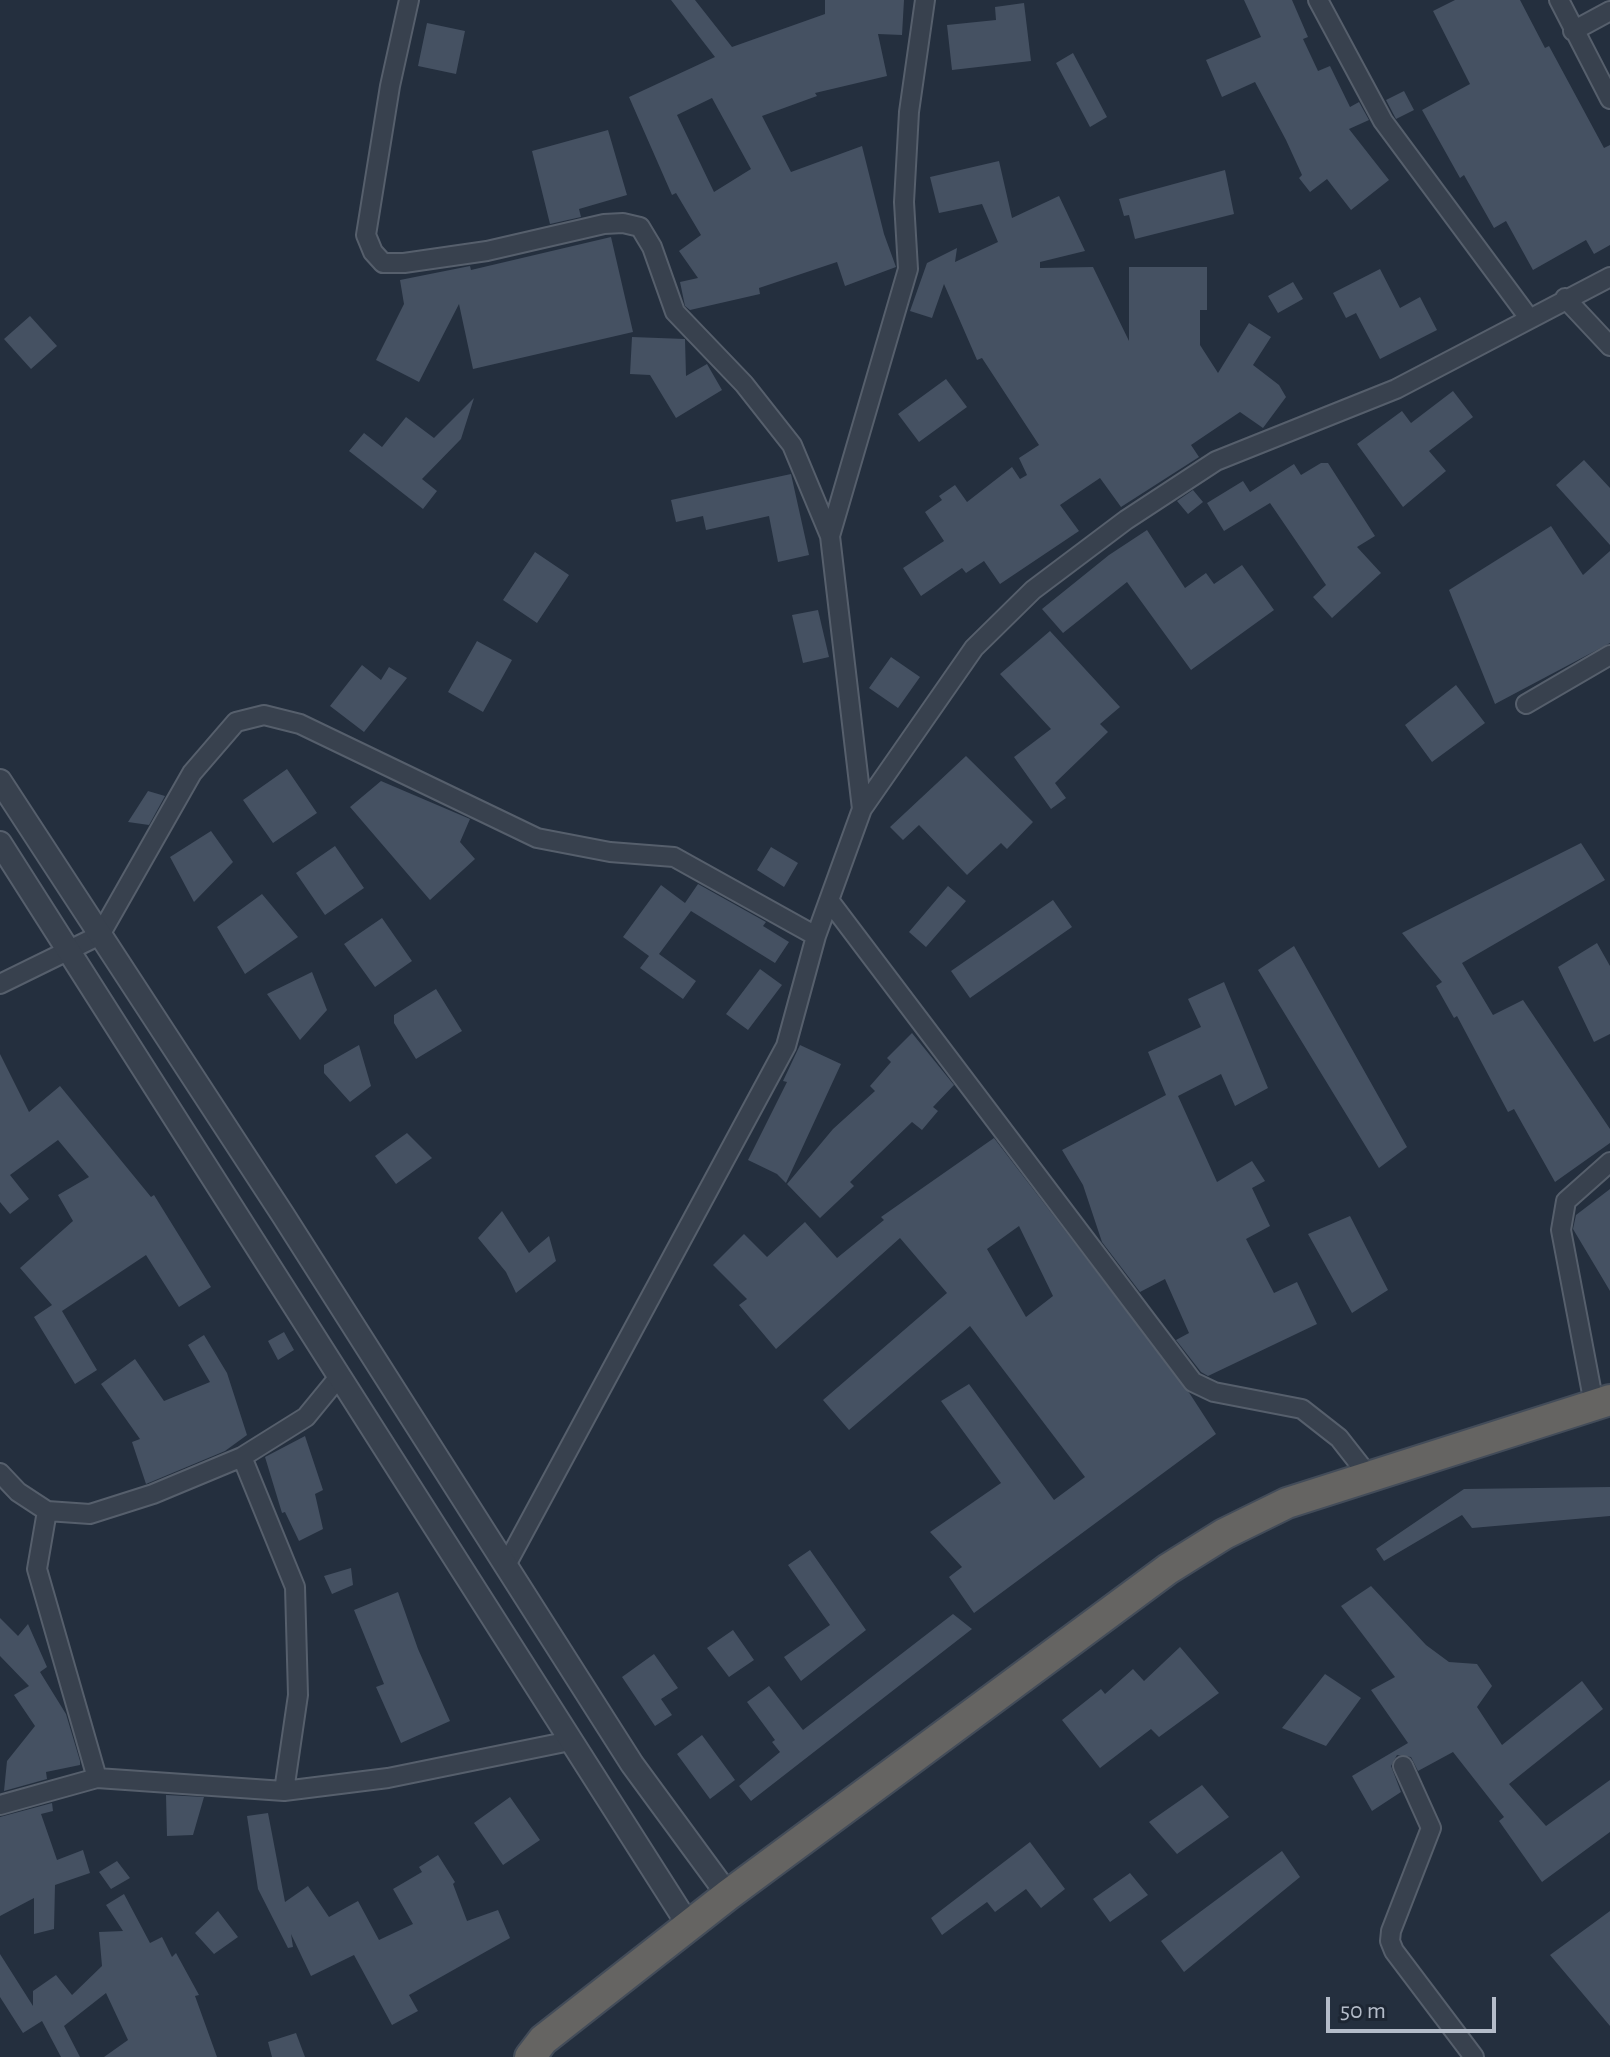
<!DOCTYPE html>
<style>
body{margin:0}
#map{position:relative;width:1610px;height:2057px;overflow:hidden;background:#242f3e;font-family:"Alegreya Sans",sans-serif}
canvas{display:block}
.scale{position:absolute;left:1326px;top:1997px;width:170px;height:36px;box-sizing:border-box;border:4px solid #b4bcc9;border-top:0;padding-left:10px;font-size:24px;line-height:28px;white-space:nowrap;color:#b4bcc9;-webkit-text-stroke:6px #1d2633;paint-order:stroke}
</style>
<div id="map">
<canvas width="1610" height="2057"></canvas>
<div class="scale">50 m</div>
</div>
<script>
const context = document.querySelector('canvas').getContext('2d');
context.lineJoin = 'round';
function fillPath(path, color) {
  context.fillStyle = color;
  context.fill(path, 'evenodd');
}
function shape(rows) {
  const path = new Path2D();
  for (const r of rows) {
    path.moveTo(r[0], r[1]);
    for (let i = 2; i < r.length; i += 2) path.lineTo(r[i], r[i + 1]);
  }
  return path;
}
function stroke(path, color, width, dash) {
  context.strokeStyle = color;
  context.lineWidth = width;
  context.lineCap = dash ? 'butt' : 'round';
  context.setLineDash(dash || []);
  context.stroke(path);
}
fillPath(shape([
 [671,0,695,0,732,47,825,14,825,0,904,0,902,35,878,34,887,76,815,93,817,96,762,116,791,172,862,146,884,234,896,267,845,286,837,262,759,288,760,294,690,310,685,306,680,282,698,278,679,251,701,235,676,193,672,195,629,97,715,57],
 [712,98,751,169,714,192,677,115],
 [1244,0,1292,0,1308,37,1303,39,1318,71,1330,66,1350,107,1359,102,1369,120,1349,129,1389,180,1351,210,1327,179,1310,192,1299,178,1302,175,1286,140,1255,82,1222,97,1206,60,1261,37],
 [1455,0,1520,0,1545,48,1549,46,1604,148,1610,145,1610,245,1594,254,1586,240,1533,270,1506,221,1494,228,1464,175,1460,178,1422,110,1470,84,1433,11],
 [1024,3,1031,61,952,70,947,25,996,20,995,7],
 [427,23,465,31,456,74,418,66],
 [1073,53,1107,117,1090,127,1056,63],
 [1404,91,1414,110,1396,119,1386,100],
 [608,130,627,195,579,209,581,217,550,224,532,151],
 [999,161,1012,218,1059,196,1085,251,1040,262,1040,268,1093,267,1129,341,1129,267,1207,267,1207,310,1200,310,1200,345,1218,373,1249,323,1271,337,1253,365,1279,385,1286,397,1263,428,1240,412,1191,445,1199,457,1121,507,1100,478,1060,505,1079,531,1000,584,984,561,966,573,962,568,921,596,903,568,944,541,925,512,942,500,939,496,955,485,967,502,1012,467,1020,479,1027,475,1019,458,1039,445,982,358,977,360,944,284,932,318,910,311,927,263,957,248,955,262,998,242,982,204,939,213,930,177],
 [1225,170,1234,214,1135,239,1129,215,1124,216,1119,199],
 [611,237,633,332,473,369,459,304,419,382,376,360,404,304,400,280,470,266,471,270],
 [1380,269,1400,308,1420,297,1437,330,1380,359,1356,313,1346,318,1333,293],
 [1293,282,1303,299,1278,313,1268,296],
 [30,316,57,346,31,369,4,339],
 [632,337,685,339,686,376,707,364,722,390,676,418,650,375,630,374],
 [946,379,967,407,919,442,898,414],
 [1453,391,1473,417,1429,451,1446,471,1403,507,1357,444,1402,411,1411,423],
 [474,398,461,439,422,479,437,491,423,509,349,451,364,433,382,447,406,417,434,438],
 [1584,460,1610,488,1610,545,1556,485],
 [1321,463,1328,463,1375,536,1357,547,1381,573,1332,618,1313,597,1326,585,1270,503,1224,531,1207,503,1243,481,1250,492,1294,464,1301,475],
 [791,474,809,555,778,562,769,516,706,530,703,516,676,522,671,500],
 [1193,490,1203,502,1188,514,1177,501],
 [1551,526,1583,575,1610,551,1610,643,1495,704,1449,590],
 [1147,530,1185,588,1206,573,1214,584,1242,565,1274,610,1191,670,1127,582,1063,633,1042,609,1109,555],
 [535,552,569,575,537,623,503,600],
 [818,610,829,657,803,663,792,615],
 [1050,631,1120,707,1100,724,1108,732,1055,783,1066,798,1051,809,1014,757,1051,729,1000,674],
 [477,641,512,660,483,712,448,692],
 [891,657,920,677,898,708,869,688],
 [362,665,381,680,389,667,407,678,364,732,330,706],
 [1456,685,1485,723,1432,762,1405,725],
 [966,756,1033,822,1007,849,1001,843,967,875,919,825,903,840,890,827],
 [287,769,317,813,273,843,243,800],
 [381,781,470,819,460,842,475,859,430,900,350,807],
 [148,791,165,796,149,825,128,822],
 [211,831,233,862,194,902,170,857],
 [1581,843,1605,880,1462,963,1493,1015,1523,1000,1610,1129,1610,1143,1555,1182,1514,1109,1508,1112,1457,1016,1454,1018,1436,986,1442,982,1402,933],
 [335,846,364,888,325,915,296,873],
 [771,847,798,863,784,887,757,870],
 [698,884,766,922,763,926,789,942,775,963,691,911,659,954,696,981,683,999,640,968,649,956,623,937,661,885,685,903],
 [948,886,966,901,926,947,909,932],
 [262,894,298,937,245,974,217,927],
 [1053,900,1072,927,970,998,951,971],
 [382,918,412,961,375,987,344,944],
 [1597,943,1610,966,1610,1034,1594,1042,1558,967],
 [1294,946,1407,1147,1379,1168,1258,970],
 [760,969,782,985,748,1030,726,1014],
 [312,972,327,1010,300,1040,267,994],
 [1224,982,1268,1088,1235,1106,1221,1074,1178,1096,1217,1182,1252,1161,1265,1181,1252,1188,1270,1226,1246,1239,1274,1293,1297,1282,1317,1324,1208,1376,1201,1372,1176,1340,1189,1333,1165,1279,1140,1292,1102,1242,1083,1185,1062,1150,1166,1095,1148,1052,1201,1027,1188,999],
 [436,989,462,1031,416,1059,394,1023,394,1015],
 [912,1033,954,1085,933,1107,938,1111,922,1130,912,1122,850,1182,854,1186,820,1218,787,1184,833,1129,875,1091,870,1086,891,1062,887,1058],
 [359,1045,371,1086,350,1102,324,1073,324,1065],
 [800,1045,841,1064,786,1183,777,1174,748,1160,787,1082,783,1081],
 [0,1054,29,1112,60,1086,151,1197,154,1195,211,1287,179,1307,146,1255,62,1311,97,1370,75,1384,34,1317,52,1305,20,1268,73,1221,58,1195,89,1177,58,1140,10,1175,29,1199,10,1214,0,1202],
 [407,1133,432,1158,396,1184,375,1156],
 [994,1138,1190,1394,1216,1434,974,1613,949,1577,962,1567,930,1532,1001,1483,941,1401,969,1384,1054,1500,1085,1477,970,1326,849,1430,823,1400,947,1293,900,1238,776,1349,739,1305,747,1299,713,1265,744,1234,767,1257,805,1222,837,1258,884,1220,881,1217],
 [1019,1226,1053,1296,1026,1317,987,1249],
 [1610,1189,1610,1291,1573,1229,1576,1215],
 [502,1211,529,1253,549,1236,556,1261,516,1293,506,1272,478,1238],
 [1350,1216,1388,1290,1352,1313,1308,1234],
 [284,1332,294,1350,278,1360,268,1341],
 [204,1335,227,1373,247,1435,225,1451,146,1484,132,1442,140,1439,101,1384,135,1359,164,1401,210,1382,188,1345],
 [305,1436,323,1490,315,1494,323,1529,299,1541,285,1512,282,1513,265,1457],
 [1610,1487,1610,1516,1472,1528,1462,1515,1384,1561,1376,1549,1464,1489],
 [810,1550,866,1630,801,1681,784,1657,830,1625,788,1565],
 [351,1568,353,1585,332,1594,324,1576],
 [1371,1586,1426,1645,1449,1662,1477,1664,1492,1686,1477,1707,1502,1745,1582,1681,1603,1709,1509,1784,1546,1826,1610,1780,1610,1832,1542,1882,1499,1821,1504,1817,1453,1752,1418,1771,1411,1757,1397,1755,1391,1766,1401,1792,1372,1811,1352,1776,1408,1743,1371,1690,1395,1677,1341,1606],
 [398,1592,418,1649,450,1721,401,1743,376,1687,384,1684,354,1610],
 [953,1614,972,1629,751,1801,739,1786,780,1752,772,1742,775,1740,747,1702,769,1686,803,1730],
 [0,1618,18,1636,28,1624,47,1667,40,1672,66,1714,80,1761,80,1765,46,1772,47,1779,4,1791,7,1761,35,1726,14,1695,29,1686,0,1656],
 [733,1630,754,1660,729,1677,707,1648],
 [1180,1647,1219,1693,1159,1737,1151,1729,1100,1768,1062,1720,1101,1689,1105,1694,1133,1669,1144,1681],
 [654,1654,678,1688,661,1699,672,1715,655,1726,622,1677],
 [1325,1674,1361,1698,1326,1746,1282,1728],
 [702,1735,735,1780,710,1799,677,1754],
 [1202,1785,1229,1817,1177,1854,1149,1822],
 [166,1795,204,1797,193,1835,167,1836],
 [510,1797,540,1840,503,1865,474,1823],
 [52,1803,53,1811,41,1814,57,1860,83,1850,90,1873,55,1885,54,1929,34,1934,34,1898,0,1916,0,1817],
 [268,1813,285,1902,308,1886,329,1917,358,1901,379,1940,413,1924,393,1889,422,1872,419,1867,438,1855,455,1882,453,1884,467,1921,498,1910,510,1938,409,1995,418,2011,392,2025,354,1955,311,1976,291,1934,293,1947,288,1948,258,1889,247,1816],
 [1030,1842,1065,1889,1041,1908,1026,1889,995,1912,987,1902,942,1935,931,1918],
 [1282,1851,1300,1877,1184,1972,1161,1941],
 [117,1861,130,1878,111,1889,99,1872],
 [1130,1873,1148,1895,1110,1922,1093,1899],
 [124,1894,150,1943,162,1937,172,1957,176,1953,199,1995,195,1996,217,2057,104,2057,128,2040,106,1993,64,2026,80,2057,61,2057,42,2021,23,2033,0,1997,0,1954,33,2006,33,1991,56,1975,72,1995,102,1966,99,1932,123,1931,106,1905],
 [218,1911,238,1937,214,1954,195,1933],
 [1610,1911,1610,2026,1550,1955],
 [296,2033,305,2057,272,2057,268,2042]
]), '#455162');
const minor = shape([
 [409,0,390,86,366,235,373,252,383,263,404,263,487,251,604,224,623,223,640,227,652,247,675,312,744,384,792,445,830,536,862,809],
 [1318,0,1383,121,1529,318],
 [1559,0,1610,99],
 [1573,31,1610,11],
 [1565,298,1610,346],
 [830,536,908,269,904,202,909,112,925,0],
 [1526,704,1610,655],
 [831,903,1193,1382,1214,1392,1302,1409,1339,1438,1368,1475],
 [0,984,100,935,192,773,236,722,264,715,300,724,537,838,610,852,674,857,816,936],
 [1594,1404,1561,1230,1566,1201,1610,1162],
 [0,1473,18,1492,47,1511,90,1514,153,1494,242,1457,306,1417,338,1378],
 [47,1511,37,1569,97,1778],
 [505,1567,786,1046,816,936,862,809,974,648,1033,590,1126,520,1216,461,1396,389,1610,277],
 [1403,1766,1431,1828,1391,1931,1390,1941,1394,1951,1474,2057],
 [284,1791,388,1778,570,1741],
 [0,1805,97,1778,284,1791,298,1695,295,1587,242,1457]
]);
const tertiary = shape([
 [0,781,283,1215,632,1764,728,1895],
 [0,843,689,1926]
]);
const trunk = shape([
 [530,2057,543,2040,728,1895,1168,1569,1224,1534,1287,1503,1610,1400]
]);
stroke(minor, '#565f6c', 22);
stroke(tertiary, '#565f6c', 26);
stroke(trunk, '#434c59', 34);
stroke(minor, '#38414e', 18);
stroke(tertiary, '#38414e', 22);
stroke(trunk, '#656462', 30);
</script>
